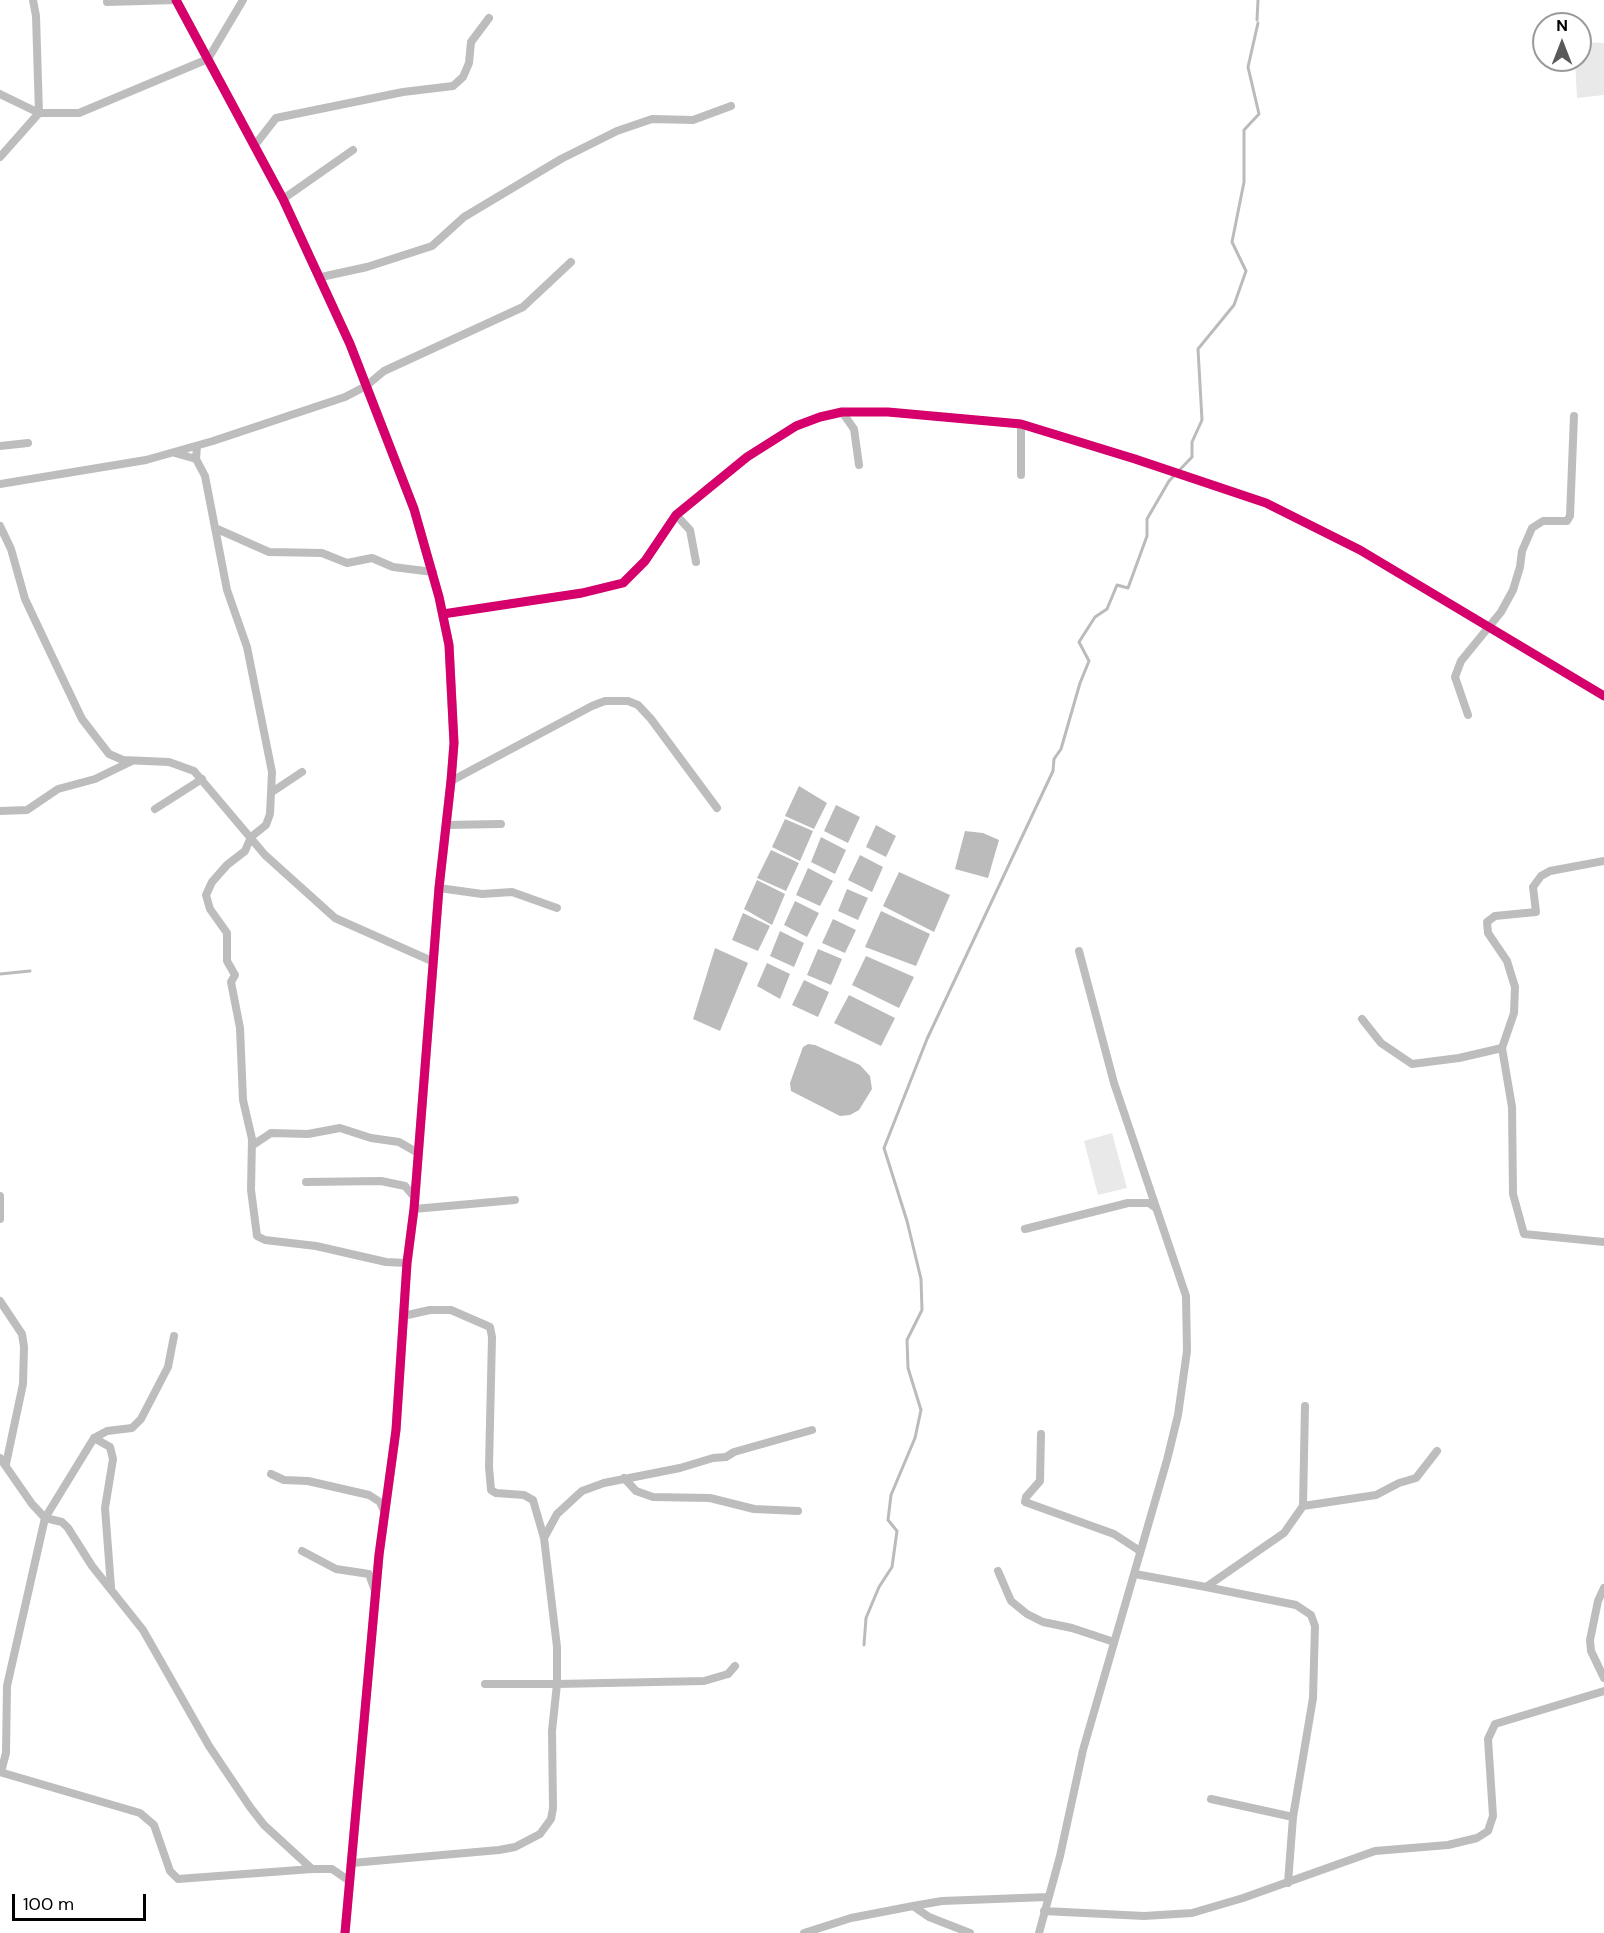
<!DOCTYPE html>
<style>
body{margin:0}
#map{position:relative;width:1604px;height:1933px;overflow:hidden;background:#fff;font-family:"DM Sans",sans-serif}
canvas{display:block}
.north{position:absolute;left:1532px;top:12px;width:60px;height:60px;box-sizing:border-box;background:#fff;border:2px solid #999;border-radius:50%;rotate:0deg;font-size:16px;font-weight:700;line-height:24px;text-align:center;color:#000}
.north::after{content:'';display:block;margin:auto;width:21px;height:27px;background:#595959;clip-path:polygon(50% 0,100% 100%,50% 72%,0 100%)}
.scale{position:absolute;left:12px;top:1894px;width:134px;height:27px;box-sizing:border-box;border:3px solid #000;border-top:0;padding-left:8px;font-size:18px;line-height:21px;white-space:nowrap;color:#000;-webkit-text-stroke:4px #fff;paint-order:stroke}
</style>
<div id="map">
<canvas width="1604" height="1933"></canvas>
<div class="north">N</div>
<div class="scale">100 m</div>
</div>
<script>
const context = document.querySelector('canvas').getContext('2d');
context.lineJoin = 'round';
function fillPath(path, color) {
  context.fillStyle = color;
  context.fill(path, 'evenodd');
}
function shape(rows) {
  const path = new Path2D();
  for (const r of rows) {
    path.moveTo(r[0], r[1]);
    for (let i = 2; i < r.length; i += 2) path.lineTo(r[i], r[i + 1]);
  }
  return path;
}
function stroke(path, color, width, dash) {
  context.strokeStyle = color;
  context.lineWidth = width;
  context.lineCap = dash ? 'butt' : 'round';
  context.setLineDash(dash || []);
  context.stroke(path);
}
fillPath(shape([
 [1580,42,1604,43,1604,95,1577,98,1575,60,1580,60],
 [1112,1133,1127,1188,1098,1195,1084,1141]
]), '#e9e9e9');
fillPath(shape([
 [799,786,827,803,814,829,785,816],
 [836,805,860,817,848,843,824,831],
 [785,819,813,831,800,861,772,847],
 [876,825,896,836,886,857,866,847],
 [965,831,983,833,999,840,988,878,955,869],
 [821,837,846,850,835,874,811,862],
 [771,850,799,863,786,891,757,878],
 [860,855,883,867,872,892,848,880],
 [808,868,833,881,820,906,796,895],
 [899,872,950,895,934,932,883,906],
 [757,880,785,894,772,925,744,909],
 [847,889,868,898,858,920,838,911],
 [795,901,819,913,807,937,784,925],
 [881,911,930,934,916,966,865,947],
 [743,913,770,926,758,951,732,940],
 [833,919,856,930,845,953,822,943],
 [780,931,804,943,794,967,770,956],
 [715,948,748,963,720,1031,693,1019],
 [818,949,842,959,831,985,807,975],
 [866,956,914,977,899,1008,852,985],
 [767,963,790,974,780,999,757,986],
 [804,980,829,992,818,1017,792,1005],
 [849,995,895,1018,881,1046,834,1023],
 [808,1044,815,1045,860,1065,870,1076,872,1089,859,1110,850,1115,840,1116,791,1091,790,1083,803,1047]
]), '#bbb');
stroke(shape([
 [1257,20,1258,0],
 [0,974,30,971],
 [864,1645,866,1618,879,1587,892,1567,897,1531,888,1520,891,1495,915,1438,921,1410,908,1368,907,1340,922,1310,921,1279,907,1221,884,1148,927,1039,1053,771,1054,759,1061,749,1080,683,1089,661,1079,642,1095,617,1107,609,1117,585,1128,588,1147,536,1147,519,1169,481,1192,457,1192,442,1202,420,1198,349,1234,305,1246,271,1232,242,1244,182,1244,130,1259,114,1248,67,1258,23]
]), '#bbb', 3);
stroke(shape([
 [107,2,176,0],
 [0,94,39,113,79,113,208,59,243,0],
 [255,145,276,118,403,92,453,86,463,77,469,63,471,42,489,18],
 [0,157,39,113,36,16,33,0],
 [283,199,353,150],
 [321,277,367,267,432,246,464,217,561,159,617,131,652,119,693,120,731,106],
 [842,412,854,429,859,465],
 [1021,424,1021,475],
 [0,446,28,443],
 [197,446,196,459,205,476,227,590,247,647,272,772,270,814,266,825,251,837,245,851,227,865,212,882,206,895,210,909,227,933,227,961,235,975,231,982,240,1028,243,1100,252,1139,251,1190,257,1236,265,1240,316,1246,386,1262,407,1263],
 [175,453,196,459],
 [0,484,146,460,213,441,345,397,366,386,384,371,523,307,571,262],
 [676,515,690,530,696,562],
 [0,526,11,549,25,599,50,652,82,719,109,754,123,760,169,762,194,771,265,855,335,918,434,962],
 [215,528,269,552,322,553,347,563,372,558,393,567,433,572],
 [443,614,582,593,623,583,645,561,676,515,747,457,796,426,820,417,842,412,888,412,1021,424,1135,459,1266,503,1360,550,1604,696],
 [1468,715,1455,677,1461,661,1501,612,1513,590,1520,567,1522,551,1532,528,1543,521,1567,521,1570,516,1574,416],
 [451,781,592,706,605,701,628,701,638,705,651,719,717,808],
 [272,792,302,772],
 [155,809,202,779],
 [0,811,27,810,58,789,95,779,132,761],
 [446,825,501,824],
 [439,888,482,894,512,892,557,908],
 [1362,1019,1381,1043,1412,1064,1459,1058,1502,1048,1512,1107,1513,1194,1524,1234,1604,1242],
 [1502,1048,1514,1013,1515,987,1507,961,1488,933,1487,922,1495,916,1536,912,1533,887,1541,876,1550,871,1604,861],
 [253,1145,271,1133,308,1134,340,1128,371,1138,399,1142,418,1153],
 [306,1182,381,1181,405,1186,415,1198],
 [0,1196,0,1219],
 [414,1209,515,1200],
 [1025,1229,1128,1203,1149,1203,1156,1208],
 [0,1301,22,1334,24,1347,23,1384,6,1464],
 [403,1316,430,1310,451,1310,490,1327,492,1337,489,1467,491,1490,496,1493,524,1495,533,1500,544,1538,557,1647,557,1684,485,1684],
 [1041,1434,1040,1481,1026,1497,1025,1502,1114,1534,1140,1551],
 [94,1438,110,1447,113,1459,105,1508,111,1587],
 [0,1458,32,1504,45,1518,62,1522,68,1528,92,1566,143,1630,209,1746,250,1807,264,1825,312,1869],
 [271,1474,284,1480,308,1481,369,1495,380,1502,385,1513],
 [624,1478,636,1491,653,1497,710,1498,754,1509,798,1511],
 [1303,1506,1376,1495,1399,1483,1416,1478,1437,1451],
 [544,1538,557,1514,582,1491,604,1483,680,1468,713,1458,726,1457,734,1452,812,1430],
 [302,1551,336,1569,369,1574,375,1591],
 [998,1571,1011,1601,1027,1614,1043,1622,1072,1628,1114,1642],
 [1135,1574,1206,1587,1284,1533,1303,1506,1305,1406],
 [1206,1587,1296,1605,1311,1615,1315,1626,1313,1698,1293,1817,1288,1883],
 [1604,1588,1598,1601,1590,1640,1591,1651,1604,1678],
 [0,1772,140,1813,154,1825,170,1871,178,1879,312,1869,332,1869,348,1880],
 [1,1772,6,1753,7,1686,45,1518,94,1438,107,1431,132,1428,141,1419,168,1367,174,1336],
 [1211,1799,1293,1817],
 [352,1863,499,1850,515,1847,540,1834,551,1819,553,1808,552,1731,557,1684,704,1681,728,1674,735,1666],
 [913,1906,942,1901,1048,1897],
 [1044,1911,1144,1916,1192,1913,1243,1898,1375,1851,1448,1845,1477,1838,1488,1831,1493,1816,1488,1739,1495,1724,1604,1691],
 [804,1933,851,1918,913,1906,929,1917,970,1933],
 [1039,1933,1060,1856,1083,1750,1167,1460,1178,1415,1187,1351,1186,1296,1114,1083,1079,951]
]), '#bdbdbd', 8);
stroke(shape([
 [176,0,283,199,350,344,414,509,439,597,449,645,454,743,451,781,439,888,414,1209,407,1263,396,1430,379,1555,345,1933]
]), '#bdbdbd', 9);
stroke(shape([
 [176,0,283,199,350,344,414,509,439,597,449,645,454,743,451,781,439,888,414,1209,407,1263,396,1430,379,1555,345,1933],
 [443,614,582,593,623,583,645,561,676,515,747,457,796,426,820,417,842,412,888,412,1021,424,1135,459,1266,503,1360,550,1604,696]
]), '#d6006c', 9);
</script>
